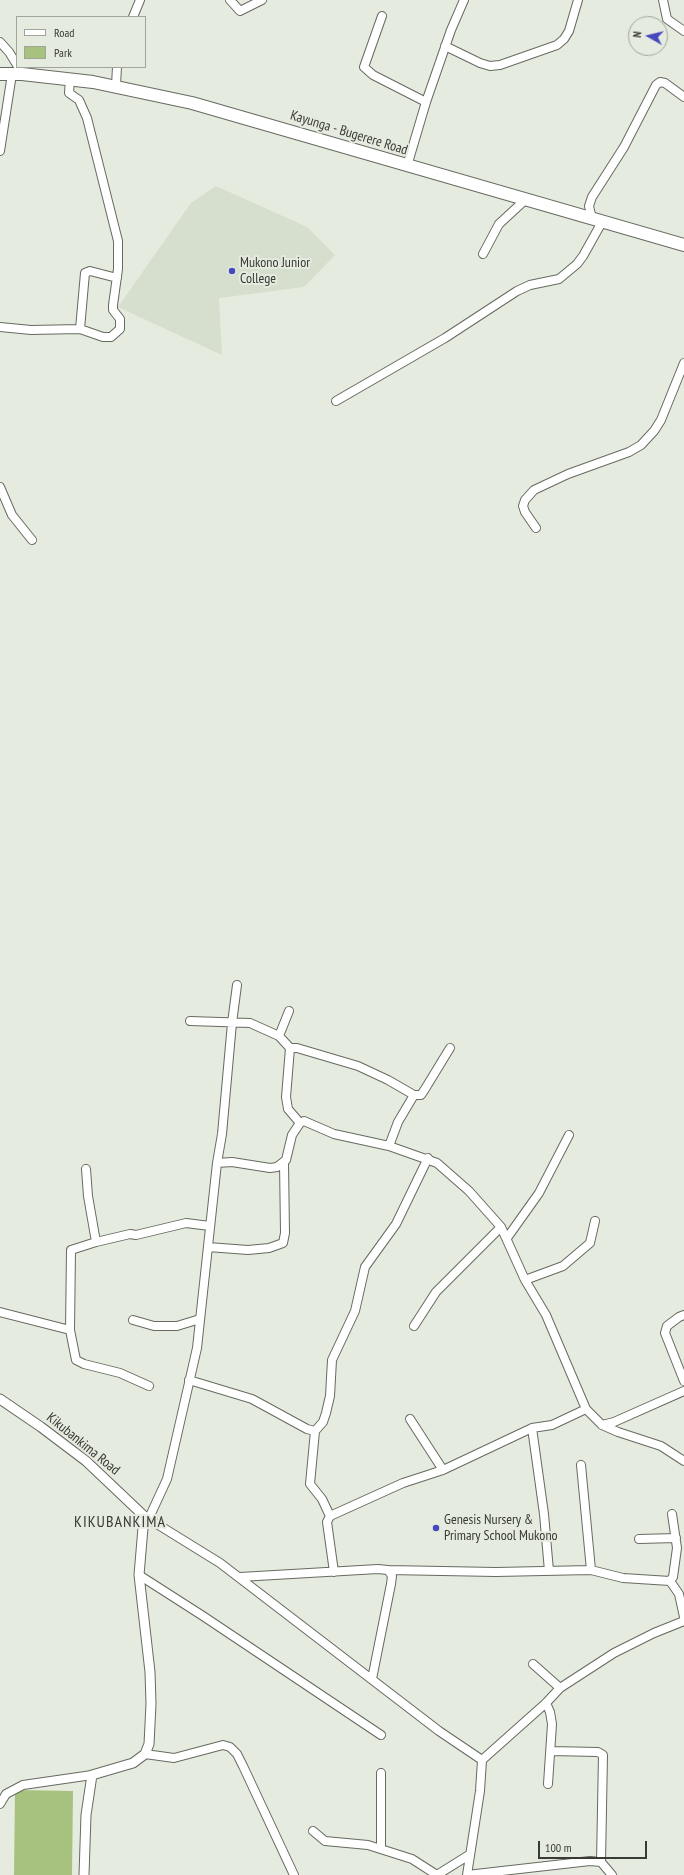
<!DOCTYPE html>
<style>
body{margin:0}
#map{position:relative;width:684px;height:1875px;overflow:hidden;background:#e6ebdf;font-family:"PT Sans Narrow",sans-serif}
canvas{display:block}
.legend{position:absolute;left:16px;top:16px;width:130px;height:52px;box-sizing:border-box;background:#e6ebdf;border:1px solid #a0a49b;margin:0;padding:5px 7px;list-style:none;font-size:12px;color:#383a36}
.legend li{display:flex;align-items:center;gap:8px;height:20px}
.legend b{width:20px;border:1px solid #a0a49b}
.north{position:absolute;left:628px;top:16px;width:40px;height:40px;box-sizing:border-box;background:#e6ebdf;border:1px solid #a0a49b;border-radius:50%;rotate:278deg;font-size:11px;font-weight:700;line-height:16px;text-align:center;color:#383a36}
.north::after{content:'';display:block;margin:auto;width:14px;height:18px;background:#4648be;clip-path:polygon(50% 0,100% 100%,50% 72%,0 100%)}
.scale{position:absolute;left:538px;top:1841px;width:109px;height:18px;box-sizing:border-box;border:2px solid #383a36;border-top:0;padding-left:5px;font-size:12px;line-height:14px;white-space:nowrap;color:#383a36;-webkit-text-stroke:3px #e6ebdf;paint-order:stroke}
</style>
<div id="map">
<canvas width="684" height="1875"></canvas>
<ul class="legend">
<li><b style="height:5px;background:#fff"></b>Road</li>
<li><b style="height:11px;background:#a7c27e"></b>Park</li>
</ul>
<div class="north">N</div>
<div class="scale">100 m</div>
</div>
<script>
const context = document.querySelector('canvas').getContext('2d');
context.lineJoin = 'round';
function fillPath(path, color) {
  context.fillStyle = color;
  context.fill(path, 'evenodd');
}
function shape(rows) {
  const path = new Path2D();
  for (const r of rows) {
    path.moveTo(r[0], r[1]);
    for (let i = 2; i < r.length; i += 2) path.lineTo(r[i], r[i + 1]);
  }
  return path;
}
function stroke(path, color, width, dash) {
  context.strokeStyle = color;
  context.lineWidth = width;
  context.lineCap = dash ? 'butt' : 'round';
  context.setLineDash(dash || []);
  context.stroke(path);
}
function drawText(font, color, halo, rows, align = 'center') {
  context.font = font + ' "PT Sans Narrow",sans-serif';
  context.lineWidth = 4;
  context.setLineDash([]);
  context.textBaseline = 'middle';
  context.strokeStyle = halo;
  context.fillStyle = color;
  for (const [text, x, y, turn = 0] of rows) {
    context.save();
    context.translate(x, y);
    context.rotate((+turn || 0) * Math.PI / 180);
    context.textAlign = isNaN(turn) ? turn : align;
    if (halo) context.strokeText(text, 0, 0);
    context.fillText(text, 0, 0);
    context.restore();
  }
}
fillPath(shape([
 [216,186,307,227,335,255,304,287,219,298,222,355,118,307,191,203]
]), '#d6decd');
fillPath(shape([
 [15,1790,73,1791,72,1875,14,1875]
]), '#a7c27e');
const minor = shape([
 [230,0,240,11,262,0],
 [663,0,667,19,684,31],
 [382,16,364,67,373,75,426,102],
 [133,17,140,0],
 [0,42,9,52,17,65],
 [445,46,480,63,490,66,500,65,557,45,564,39,569,31,578,0],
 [116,85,117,67],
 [0,151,12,74],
 [407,166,426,102,451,30,464,0],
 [592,219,589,206,592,197,624,147,656,85,660,82,665,83,684,97],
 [483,254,499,224,525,200],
 [0,327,31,330,80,329,103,337,111,337,120,329,120,319,113,310,113,305,118,269,118,241,87,118,79,100,69,93,70,79],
 [80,329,85,273,90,271,117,278],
 [336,401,445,338,517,291,530,285,559,279,577,264,583,256,602,222],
 [0,487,12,515,32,540],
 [536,528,525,512,523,506,525,500,534,490,568,474,629,452,641,445,654,431,661,420,684,363],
 [190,1021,250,1023,279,1036,290,1048,286,1097,288,1109,300,1123],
 [279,1036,289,1011],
 [290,1048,297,1048,358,1066,388,1080,414,1095],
 [389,1146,398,1122,414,1095,421,1095,425,1089,450,1048],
 [217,1163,232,1162,270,1168,277,1167,286,1160,292,1135,300,1123,304,1121,334,1134,389,1146,437,1163,469,1191,501,1227,525,1280,546,1315,586,1409,602,1425,618,1432,661,1446,684,1461],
 [86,1169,88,1196,96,1242],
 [507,1238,539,1193,569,1135],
 [208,1247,248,1250,269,1248,283,1243,285,1233,284,1163],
 [525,1280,563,1266,590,1243,595,1221],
 [0,1312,70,1330],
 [684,1315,679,1317,667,1326,665,1333,684,1381],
 [133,1320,154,1326,177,1326,200,1319],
 [414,1326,436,1292,501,1227],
 [189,1380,252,1399,307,1429,315,1431,310,1484,322,1499,330,1516],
 [149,1386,120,1373,84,1364,76,1360,70,1330,71,1250,96,1242,130,1234,136,1235,186,1223,210,1226],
 [410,1419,443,1470],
 [602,1425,614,1422,684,1391],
 [532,1428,544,1514,549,1571],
 [315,1431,323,1422,326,1413,330,1396,332,1360,355,1311,365,1267,396,1224,428,1158],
 [581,1465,591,1570],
 [144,1516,220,1563,439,1731,482,1760,546,1703,560,1688,614,1653,654,1633,684,1621],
 [149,1518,167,1479,197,1348,217,1163,222,1134,232,1023,237,985],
 [639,1539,676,1538],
 [388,1570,496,1572,591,1570,623,1578,670,1581,679,1594,684,1617],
 [334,1572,327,1522,330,1516,403,1483,443,1470,532,1428,552,1425,586,1409],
 [139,1575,203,1616,381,1735],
 [240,1577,378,1569,388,1570,392,1576,391,1584,372,1679],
 [670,1581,673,1577,677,1548,672,1514],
 [533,1664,560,1688],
 [546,1703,550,1712,552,1724,548,1784],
 [551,1751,598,1752,603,1755,601,1862],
 [145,1754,174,1758,223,1745,230,1747,237,1754,243,1766,294,1875],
 [482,1760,480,1791,467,1875,590,1861,601,1862,612,1875],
 [0,1804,6,1794,23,1785,92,1775],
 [313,1831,325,1841,368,1845,412,1859,437,1875],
 [381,1848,381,1773],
 [437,1875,469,1855]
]);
const tertiary = shape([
 [0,1399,41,1427,86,1461,144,1516,139,1575,150,1672,151,1704,149,1744,145,1754,133,1763,92,1775,86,1815,84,1875]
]);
const primary = shape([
 [0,74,22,74,93,82,192,103,684,245]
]);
stroke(minor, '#666a60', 10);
stroke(tertiary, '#666a60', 11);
stroke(primary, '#666a60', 14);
stroke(minor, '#fff', 8);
stroke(tertiary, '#fff', 9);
stroke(primary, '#fff', 12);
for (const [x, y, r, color] of [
 [232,271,4,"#4648be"],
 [436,1528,4,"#4648be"]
]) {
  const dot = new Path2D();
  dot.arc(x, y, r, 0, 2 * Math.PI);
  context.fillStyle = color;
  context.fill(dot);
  stroke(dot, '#e6ebdf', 1.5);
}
drawText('14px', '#383a36', '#e6ebdf', [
 ["Kayunga - Bugerere Road",349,133,17],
 ["Kikubankima Road",83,1444,39]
]);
drawText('14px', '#383a36', '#e6ebdf', [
 ["Mukono Junior",240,263],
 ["College",240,279],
 ["Genesis Nursery &",444,1520],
 ["Primary School Mukono",444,1536]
], 'left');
context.letterSpacing = '1px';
drawText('16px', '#383a36', '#e6ebdf', [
 ["KIKUBANKIMA",120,1522]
]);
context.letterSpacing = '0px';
</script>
